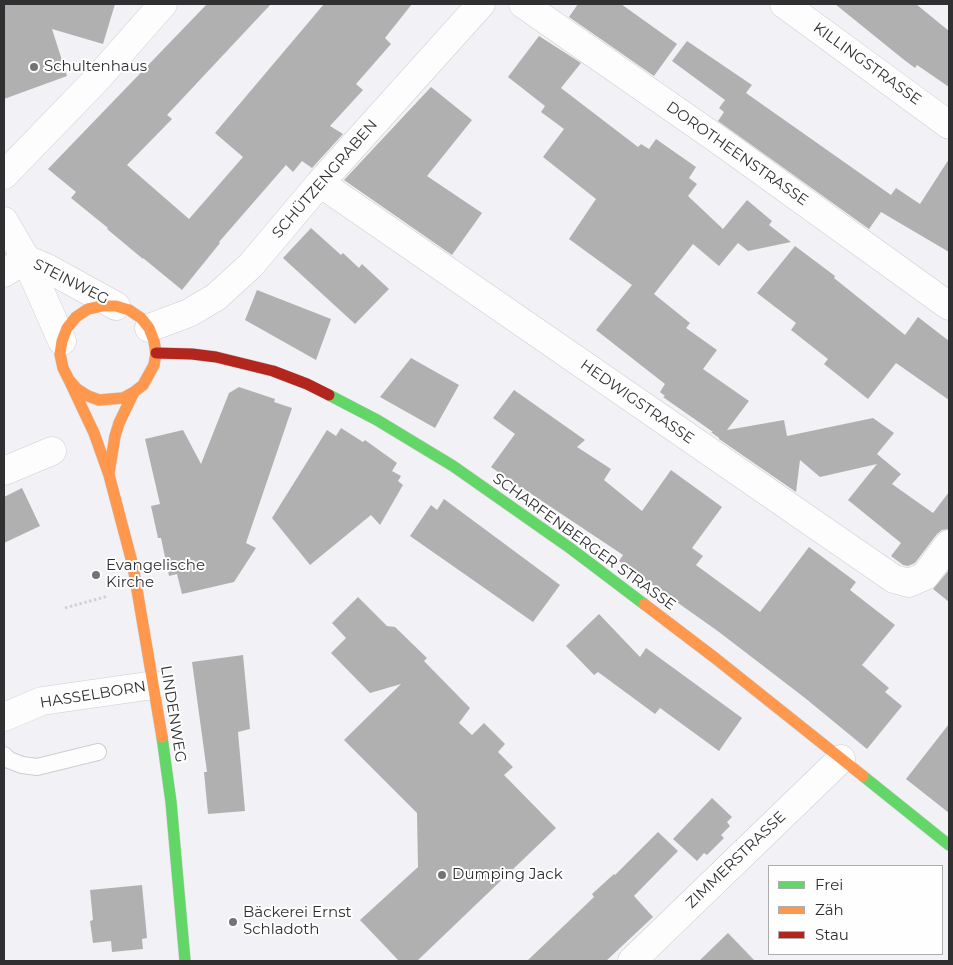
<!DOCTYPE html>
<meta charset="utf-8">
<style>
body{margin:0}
#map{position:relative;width:953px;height:965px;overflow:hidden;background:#f1f1f6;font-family:Montserrat,sans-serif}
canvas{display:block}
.frame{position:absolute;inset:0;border:5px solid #303033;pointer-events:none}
.legend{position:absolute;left:768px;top:865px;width:175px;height:90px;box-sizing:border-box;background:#fefefe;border:1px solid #acacad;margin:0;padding:6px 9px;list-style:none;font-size:15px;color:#303033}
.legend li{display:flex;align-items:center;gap:10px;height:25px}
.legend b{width:25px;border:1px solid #acacad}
</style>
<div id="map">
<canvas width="953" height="965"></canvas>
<div class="frame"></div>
<ul class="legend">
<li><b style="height:6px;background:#63d668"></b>Frei</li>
<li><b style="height:6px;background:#ff974d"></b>Zäh</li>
<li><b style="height:6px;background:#b3261e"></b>Stau</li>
</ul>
</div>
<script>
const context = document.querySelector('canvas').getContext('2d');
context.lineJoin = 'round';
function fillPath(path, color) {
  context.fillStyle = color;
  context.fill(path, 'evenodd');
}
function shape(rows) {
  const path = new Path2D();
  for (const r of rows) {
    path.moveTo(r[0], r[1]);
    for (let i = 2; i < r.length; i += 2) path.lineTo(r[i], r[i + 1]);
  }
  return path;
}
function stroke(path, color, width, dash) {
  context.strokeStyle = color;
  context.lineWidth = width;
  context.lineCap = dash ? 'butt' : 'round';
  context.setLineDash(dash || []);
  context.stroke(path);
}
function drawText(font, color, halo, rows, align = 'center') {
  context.font = font + ' Montserrat,sans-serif';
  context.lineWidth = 4;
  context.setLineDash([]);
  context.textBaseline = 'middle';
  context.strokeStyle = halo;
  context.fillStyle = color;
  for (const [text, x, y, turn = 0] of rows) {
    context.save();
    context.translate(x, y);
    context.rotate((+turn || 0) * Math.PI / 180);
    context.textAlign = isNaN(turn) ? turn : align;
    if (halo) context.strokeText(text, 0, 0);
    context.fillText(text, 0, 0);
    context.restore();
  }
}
fillPath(shape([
 [4,4,115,4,103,44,52,29,67,76,4,99],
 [207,4,271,4,167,115,172,119,127,165,189,219,243,157,215,133,324,4,412,4,385,38,391,44,356,84,363,90,330,126,343,134,312,168,302,161,293,172,286,165,219,242,220,243,182,290,143,258,143,259,107,229,108,228,71,198,76,192,48,169],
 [578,4,621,4,677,44,654,76,569,17],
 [835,4,916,4,949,31,949,87,917,65,915,68,903,59],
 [539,36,581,63,561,88,638,147,641,144,649,149,656,139,696,167,689,178,697,184,688,196,723,229,747,200,772,221,769,225,791,242,748,251,738,243,719,266,693,244,654,294,690,323,686,328,717,350,703,369,749,401,727,430,784,420,787,436,873,418,894,433,877,454,901,474,892,484,933,513,949,492,949,529,942,530,937,534,915,563,908,566,903,565,891,556,901,543,848,500,877,464,820,477,800,460,796,492,719,439,719,438,711,432,713,432,663,397,665,396,660,392,665,384,596,330,632,285,569,239,596,199,543,157,564,129,541,112,545,106,508,77],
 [687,41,752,85,746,93,891,195,896,188,920,204,949,159,949,252,881,212,869,229,718,121,724,112,719,108,725,100,672,61],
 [431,87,472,120,427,176,482,213,452,255,344,180],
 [311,228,341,255,343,253,359,268,362,264,389,289,355,324,283,258],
 [795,246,835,276,834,278,905,335,918,317,949,341,949,400,896,363,868,399,824,364,828,359,791,330,796,323,757,293],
 [257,290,331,319,316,360,245,320],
 [411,358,459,385,435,428,380,397],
 [239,387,275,399,274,402,292,408,246,543,256,548,234,582,182,594,177,574,169,576,161,538,158,538,151,506,160,504,145,439,183,430,201,464,229,393],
 [514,390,585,440,577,447,611,469,604,480,642,511,671,470,722,507,692,548,703,556,696,565,760,612,809,547,856,582,850,590,895,625,862,665,889,688,885,692,902,706,867,749,805,698,719,632,619,561,623,555,524,489,523,490,491,467,515,434,493,418],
 [341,428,363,442,365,440,397,463,392,471,401,476,398,481,403,485,380,525,371,515,310,565,272,518,327,430,336,436],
 [22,488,40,526,4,543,4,497],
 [444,499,560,585,533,622,410,536,431,505,437,510],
 [949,570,949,602,933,589],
 [358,597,387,626,395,627,427,658,424,661,470,708,459,723,472,735,484,723,505,744,498,752,513,767,504,775,556,828,417,961,399,961,360,920,418,867,417,813,344,740,401,684,370,693,331,653,346,638,332,623],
 [599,614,640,657,646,648,742,718,719,751,660,708,655,714,598,672,594,675,566,646],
 [243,655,250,729,238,732,245,811,208,814,204,772,207,772,192,662],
 [949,724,949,813,906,779],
 [712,798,732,817,727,822,730,826,721,835,724,838,707,855,704,853,697,861,673,839],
 [658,832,678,851,634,896,653,917,606,961,527,961,594,897,592,894,614,874,615,875],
 [142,885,147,938,142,939,143,949,112,952,111,941,93,943,90,921,93,920,90,890],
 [728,933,755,961,699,961]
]), '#b1b0b1');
const lane = shape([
 [4,755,9,760,22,765,37,767,98,752]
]);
const street = shape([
 [523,4,720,141,949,306],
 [784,4,949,125],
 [4,175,97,79,163,4],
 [320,183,894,579,909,583,925,576,949,544],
 [4,221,26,259,62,341],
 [26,259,47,268,116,306],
 [4,273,26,259],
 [149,328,189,313,216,297,251,265,320,183,481,4],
 [4,471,52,451],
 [4,717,42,701,154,685],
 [632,961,841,759]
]);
const fast = shape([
 [329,395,377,420,453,466,570,548,644,604],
 [162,737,171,802,185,961],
 [863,776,949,845]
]);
const slow = shape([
 [69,380,94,433,109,475,133,566,162,737],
 [109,473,115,436,119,423,134,392,143,385,154,365,156,353,154,341,149,328,141,318,129,310,116,306,102,306,88,309,76,317,67,328,62,341,60,354,63,368,69,380,77,389,88,396,99,400,123,398,134,392],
 [644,604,715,658,863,776]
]);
const jam = shape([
 [156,353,192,354,216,357,273,371,307,384,329,395]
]);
stroke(lane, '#cdced1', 18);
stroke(street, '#cdced1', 29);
stroke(fast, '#cdced1', 12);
stroke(slow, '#cdced1', 12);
stroke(jam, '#cdced1', 12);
stroke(shape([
 [65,608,108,596]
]), '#d2d2d3', 3, [2.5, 2.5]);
stroke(lane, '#fdfdfe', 16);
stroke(street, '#fdfdfe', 28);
stroke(fast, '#63d668', 11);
stroke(slow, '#ff974d', 11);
stroke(jam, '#b3261e', 11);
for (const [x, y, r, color] of [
 [34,67,5,"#747477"],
 [96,575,5,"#747477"],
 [442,875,5,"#747477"],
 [233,922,5,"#747477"]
]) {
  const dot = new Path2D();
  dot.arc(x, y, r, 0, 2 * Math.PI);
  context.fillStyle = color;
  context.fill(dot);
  stroke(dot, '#fefefe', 2);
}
drawText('15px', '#303033', '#fefefe', [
 ["KILLINGSTRASSE",867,64,36],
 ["DOROTHEENSTRASSE",737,154,35],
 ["SCHÜTZENGRABEN",325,179,-49],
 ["STEINWEG",71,282,27],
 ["HEDWIGSTRASSE",637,402,35],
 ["SCHARFENBERGER STRASSE",584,542,36],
 ["HASSELBORN",93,695,-9],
 ["LINDENWEG",173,714,81],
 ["ZIMMERSTRASSE",736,860,-44]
]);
drawText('15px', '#303033', '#fefefe', [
 ["Schultenhaus",44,67],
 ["Evangelische",106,566],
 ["Kirche",106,583],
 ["Dumping Jack",452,875],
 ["Bäckerei Ernst",243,913],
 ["Schladoth",243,930]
], 'left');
</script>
